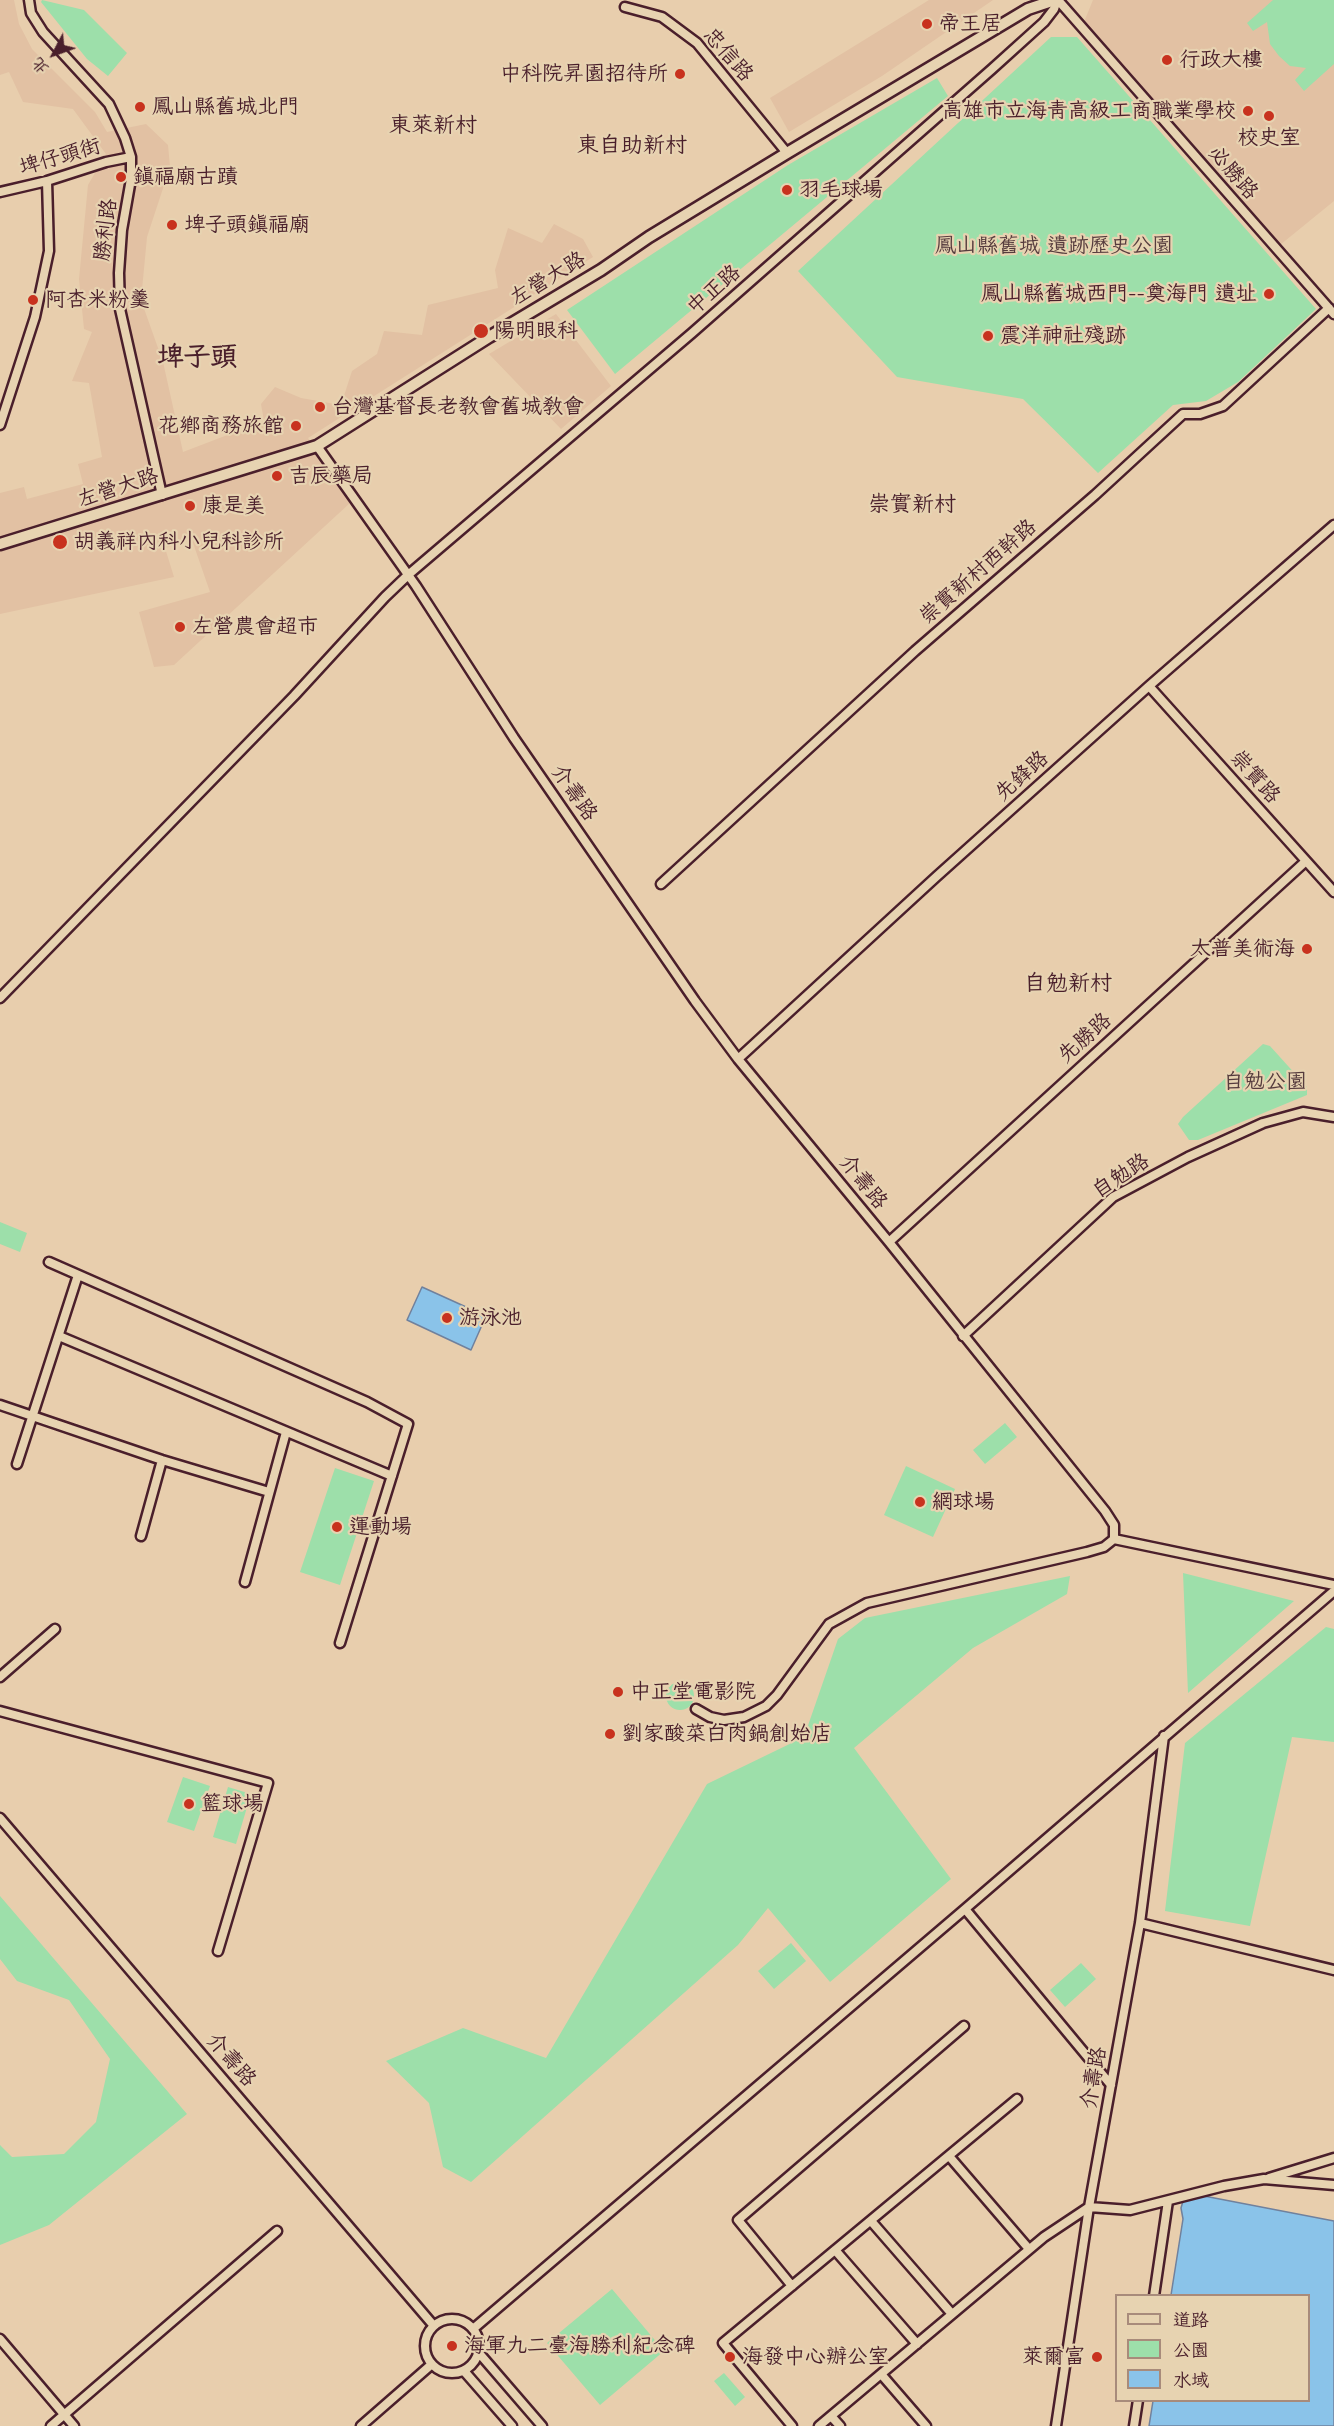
<!DOCTYPE html>
<meta charset="utf-8">
<style>
body{margin:0}
#map{position:relative;width:1334px;height:2426px;overflow:hidden;background:#e8cead;font-family:"Comic Neue","LXGW WenKai TC",sans-serif}
canvas{display:block}
.legend{position:absolute;left:1115px;top:2294px;width:195px;height:108px;box-sizing:border-box;background:#e7d3b1;border:2px solid #a88b7b;margin:0;padding:8px 10px;list-style:none;font-size:18px;color:#4a1f2b}
.legend li{display:flex;align-items:center;gap:12px;height:30px}
.legend b{width:30px;border:2px solid #a88b7b}
.north{position:absolute;left:24px;top:24px;width:60px;height:60px;-webkit-text-stroke:4px #e7d3b1;paint-order:stroke;rotate:229deg;font-size:16px;font-weight:700;line-height:24px;text-align:center;color:#4a1f2b}
.north::after{content:'';display:block;margin:auto;width:21px;height:27px;background:#4a1f2b;clip-path:polygon(50% 0,100% 100%,50% 72%,0 100%)}
</style>
<div id="map">
<canvas width="1334" height="2426"></canvas>
<ul class="legend">
<li><b style="height:8px;background:#e7d3b1"></b>道路</li>
<li><b style="height:16px;background:#9ddfaa"></b>公園</li>
<li><b style="height:16px;background:#8ac3e9"></b>水域</li>
</ul>
<div class="north">北</div>
</div>
<script>
const context = document.querySelector('canvas').getContext('2d');
context.lineJoin = 'round';
function fillPath(path, color) {
  context.fillStyle = color;
  context.fill(path, 'evenodd');
}
function shape(rows) {
  const path = new Path2D();
  for (const r of rows) {
    if (r.length === 3) {
      path.moveTo(r[0] + r[2], r[1]);
      path.arc(r[0], r[1], r[2], 0, 2 * Math.PI);
      continue;
    }
    path.moveTo(r[0], r[1]);
    for (let i = 2; i < r.length; i += 2) path.lineTo(r[i], r[i + 1]);
  }
  return path;
}
function stroke(path, color, width, dash) {
  context.strokeStyle = color;
  context.lineWidth = width;
  context.lineCap = dash ? 'butt' : 'round';
  context.setLineDash(dash || []);
  context.stroke(path);
}
function drawText(font, color, halo, rows, align = 'center') {
  context.font = font + ' "Comic Neue","LXGW WenKai TC",sans-serif';
  context.lineWidth = 4.5;
  context.setLineDash([]);
  context.textBaseline = 'middle';
  context.strokeStyle = halo;
  context.fillStyle = color;
  for (const [text, x, y, turn = 0] of rows) {
    context.save();
    context.translate(x, y);
    context.rotate((+turn || 0) * Math.PI / 180);
    context.textAlign = isNaN(turn) ? turn : align;
    if (halo) context.strokeText(text, 0, 0);
    context.fillText(text, 0, 0);
    context.restore();
  }
}
fillPath(shape([
 [0,0,14,0,19,24,32,49,95,112,107,132,146,124,168,145,170,167,147,237,141,300,163,362,183,452,264,421,261,404,275,387,301,398,341,405,352,371,377,354,384,331,422,335,428,305,498,288,495,270,508,228,542,243,554,224,583,239,593,257,308,438,350,503,174,665,154,667,139,612,210,592,192,540,165,548,174,577,0,614,0,493,24,487,27,499,83,484,78,464,102,457,89,383,72,381,92,332,84,329,79,279,88,185,106,154,73,109,23,102,9,72,0,75],
 [929,0,993,0,882,76,789,132,770,98],
 [1093,0,1334,0,1334,201,1280,245,1084,22],
 [556,314,611,386,561,429,489,354]
]), '#e2c1a3');
fillPath(shape([
 [42,0,84,10,127,53,108,76,87,59,41,2],
 [1273,0,1334,0,1334,64,1304,91,1295,80,1306,68,1290,66,1279,56,1270,44,1267,22,1253,31,1247,23],
 [1051,37,1077,37,1316,309,1238,382,1206,401,1173,405,1098,473,1023,399,897,377,798,271],
 [937,78,948,96,615,374,567,310,788,165],
 [1263,1044,1270,1046,1307,1087,1307,1095,1198,1140,1189,1140,1178,1124,1183,1117],
 [0,1222,27,1233,20,1252,0,1244],
 [1005,1423,1017,1437,985,1464,973,1450],
 [906,1466,955,1489,933,1537,884,1515],
 [335,1468,374,1481,340,1585,300,1572],
 [1183,1573,1294,1601,1188,1693],
 [1070,1576,1067,1594,973,1648,854,1748,951,1879,830,1982,768,1908,738,1945,471,2182,443,2167,429,2103,386,2061,463,2028,546,2058,707,1784,804,1737,838,1639,865,1618],
 [1326,1627,1334,1629,1334,1742,1292,1737,1250,1926,1165,1911,1185,1743],
 [680,1696,14],
 [183,1777,210,1786,194,1831,167,1822],
 [228,1787,251,1794,236,1844,213,1837],
 [0,1896,187,2114,49,2225,0,2245,0,2145,12,2157,64,2154,96,2122,110,2059,69,2000,17,1981,0,1959],
 [791,1943,806,1961,774,1989,758,1971],
 [1081,1963,1096,1979,1065,2007,1050,1990],
 [612,2289,664,2351,600,2405,547,2343],
 [724,2373,745,2397,735,2406,714,2381]
]), '#9ddfaa');
const water = shape([
 [422,1287,486,1316,471,1350,407,1320,422,1287],
 [1204,2196,1334,2221,1334,2426,1149,2426,1153,2401,1308,2400,1308,2296,1171,2295,1183,2219,1181,2208,1183,2201,1204,2196]
]);
fillPath(water, '#8ac3e9');
stroke(water, '#70819d', 1.5);
const minor = shape([
 [29,0,31,13,43,32,109,104,125,138,131,157,131,179,122,230,119,273,120,309,162,495],
 [1058,0,1334,314],
 [625,7,662,17,697,43,787,153],
 [0,192,47,181,106,162,131,157],
 [0,425,35,317,49,251,47,181],
 [317,446,416,586,514,738,695,1001,738,1059,889,1242,1105,1511,1114,1525,1114,1539],
 [1149,686,1334,892],
 [661,884,915,651,1095,495,1183,414,1200,414,1223,406,1329,308],
 [0,998,294,696,385,597,408,575,692,333,992,69,1044,22,1054,9,1057,0],
 [738,1059,936,877,1149,686,1334,525],
 [889,1242,1306,861],
 [49,1262,367,1402,408,1424,340,1643],
 [59,1336,392,1476],
 [963,1336,1113,1197,1188,1157,1263,1123,1303,1112,1334,1117],
 [0,1405,162,1460,269,1492],
 [17,1464,78,1275],
 [141,1536,162,1460],
 [1114,1539,1334,1585],
 [245,1582,286,1432],
 [0,1677,55,1629],
 [696,1709,710,1717,724,1720,744,1717,766,1706,777,1695,829,1624,867,1603,1087,1552,1104,1547,1114,1539],
 [0,1711,268,1783,218,1951],
 [0,1818,434,2326],
 [965,1909,1111,2085],
 [1140,1923,1334,1970],
 [949,2156,1029,2249],
 [1269,2178,1334,2158],
 [871,2221,952,2314],
 [835,2250,917,2344],
 [792,2286,738,2220,964,2026],
 [1154,2296,1168,2201],
 [452,2346,27],
 [473,2329,965,1909,1334,1591],
 [0,2339,74,2426],
 [479,2353,542,2426],
 [464,2371,512,2426],
 [881,2374,926,2426],
 [831,2416,840,2426],
 [51,2426,277,2231],
 [361,2426,432,2364],
 [792,2426,723,2343,1017,2099],
 [819,2426,1044,2237,1089,2207,1130,2210,1224,2186,1264,2179,1334,2185],
 [1056,2426,1089,2207,1140,1923,1164,1736],
 [1134,2426,1138,2400]
]);
const tertiary = shape([
 [0,544,317,446,489,337,601,270,649,237,787,153,1028,9,1055,0]
]);
stroke(minor, '#4a1f2b', 13);
stroke(tertiary, '#4a1f2b', 15);
stroke(minor, '#e7d3b1', 8);
stroke(tertiary, '#e7d3b1', 10);
for (const [x, y, r, color] of [
 [927,24,6,"#c8321e"],
 [1167,60,6,"#c8321e"],
 [680,74,6,"#c8321e"],
 [140,107,6,"#c8321e"],
 [1248,111,6,"#c8321e"],
 [1269,116,6,"#c8321e"],
 [121,177,6,"#c8321e"],
 [787,190,6,"#c8321e"],
 [172,225,6,"#c8321e"],
 [1269,294,6,"#c8321e"],
 [33,300,6,"#c8321e"],
 [481,331,8,"#c8321e"],
 [988,336,6,"#c8321e"],
 [320,407,6,"#c8321e"],
 [296,426,6,"#c8321e"],
 [277,476,6,"#c8321e"],
 [190,506,6,"#c8321e"],
 [60,542,8,"#c8321e"],
 [180,627,6,"#c8321e"],
 [1307,949,6,"#c8321e"],
 [447,1318,6,"#c8321e"],
 [920,1502,6,"#c8321e"],
 [337,1527,6,"#c8321e"],
 [618,1692,6,"#c8321e"],
 [610,1734,6,"#c8321e"],
 [189,1804,6,"#c8321e"],
 [452,2346,6,"#c8321e"],
 [730,2357,6,"#c8321e"],
 [1097,2357,6,"#c8321e"]
]) {
  const dot = new Path2D();
  dot.arc(x, y, r, 0, 2 * Math.PI);
  context.fillStyle = color;
  context.fill(dot);
  stroke(dot, '#e7d3b1', 2);
}
drawText('21px', '#4a1f2b', '#e7d3b1', [
 ["帝王居",939,24],
 ["行政大樓",1179,60],
 ["中科院昇園招待所",668,74,"right"],
 ["鳳山縣舊城北門",152,107],
 ["高雄市立海青高級工商職業學校",1236,111,"right"],
 ["校史室",1269,138,"center"],
 ["鎮福廟古蹟",133,177],
 ["羽毛球場",799,190],
 ["埤子頭鎮福廟",184,225],
 ["鳳山縣舊城西門--奠海門 遺址",1257,294,"right"],
 ["阿杏米粉羹",45,300],
 ["陽明眼科",494,331],
 ["震洋神社殘跡",1000,336],
 ["台灣基督長老教會舊城教會",332,407],
 ["花鄉商務旅館",284,426,"right"],
 ["吉辰藥局",289,476],
 ["康是美",202,506],
 ["胡義祥內科小兒科診所",74,542],
 ["左營農會超市",192,627],
 ["太普美術海",1295,949,"right"],
 ["游泳池",459,1318],
 ["網球場",932,1502],
 ["運動場",349,1527],
 ["中正堂電影院",630,1692],
 ["劉家酸菜白肉鍋創始店",622,1734],
 ["籃球場",201,1804],
 ["海軍九二臺海勝利紀念碑",464,2346],
 ["海發中心辦公室",742,2357],
 ["萊爾富",1085,2357,"right"]
], 'left');
drawText('21px', '#4a1f2b', '#e7d3b1', [
 ["忠信路",728,55,49],
 ["埤仔頭街",60,157,-16],
 ["必勝路",1233,173,49],
 ["勝利路",106,230,-83],
 ["左營大路",548,279,-31],
 ["中正路",714,290,-41],
 ["左營大路",118,488,-18],
 ["崇實新村西幹路",978,572,-41],
 ["先鋒路",1022,776,-42],
 ["崇實路",1255,777,48],
 ["介壽路",574,793,55],
 ["先勝路",1085,1038,-42],
 ["自勉路",1121,1176,-33],
 ["介壽路",863,1182,51],
 ["介壽路",231,2060,49],
 ["介壽路",1094,2078,-80]
]);
drawText('21px', '#563c3e', '#e7d3b1', [
 ["鳳山縣舊城 遺跡歷史公園",1054,246],
 ["自勉公園",1265,1082]
]);
drawText('22px', '#4a1f2b', '#e7d3b1', [
 ["東萊新村",433,126],
 ["東自助新村",632,146],
 ["崇實新村",912,505],
 ["自勉新村",1068,984]
]);
drawText('bold 27px', '#4a1f2b', '#e7d3b1', [
 ["埤子頭",197,357]
]);
</script>
